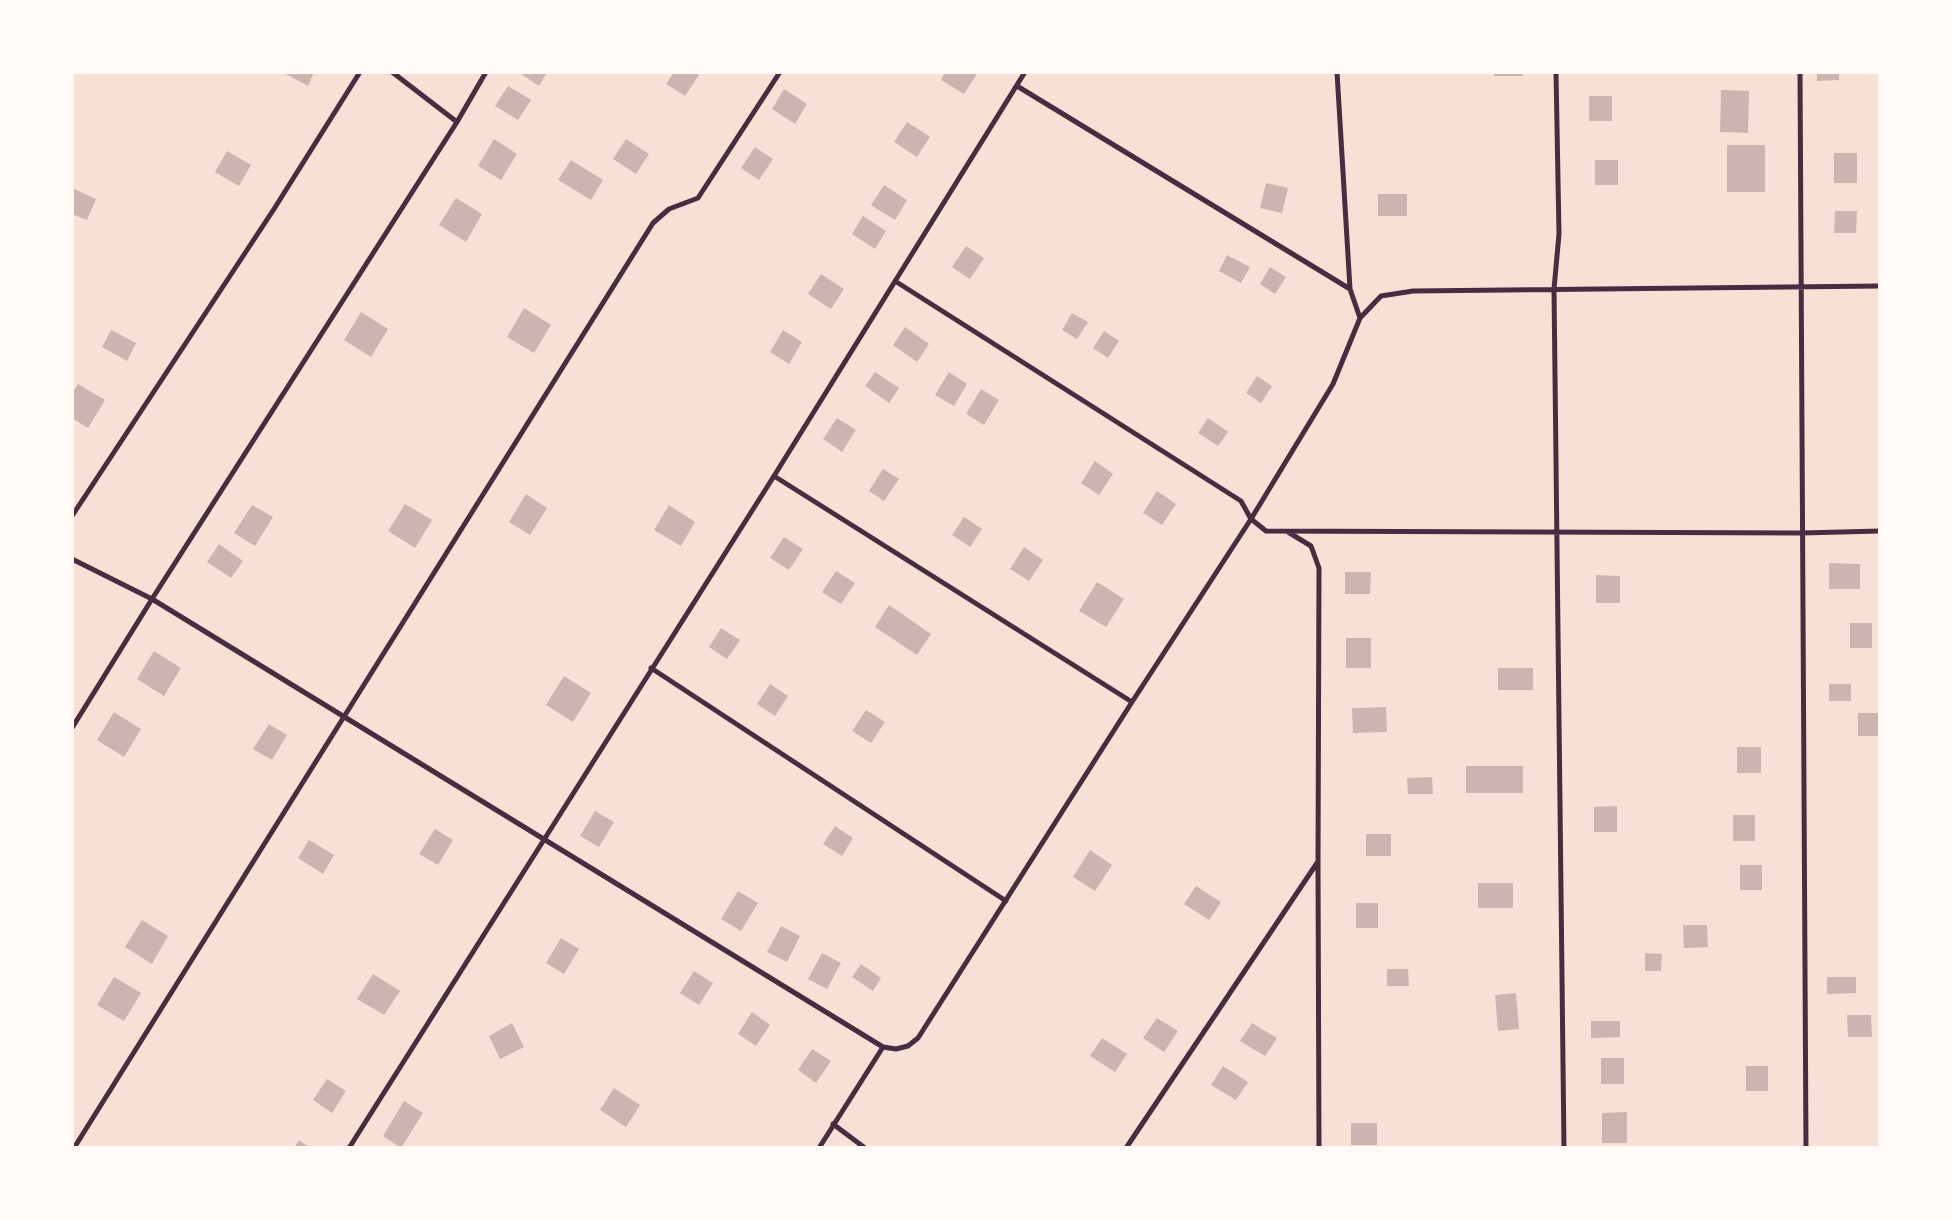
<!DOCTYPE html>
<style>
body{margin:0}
#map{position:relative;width:1952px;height:1220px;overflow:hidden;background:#f7e1d7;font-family:Overpass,sans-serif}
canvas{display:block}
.frame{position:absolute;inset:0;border:74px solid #fffaf5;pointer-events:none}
</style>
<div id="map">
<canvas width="1952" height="1220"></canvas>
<div class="frame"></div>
</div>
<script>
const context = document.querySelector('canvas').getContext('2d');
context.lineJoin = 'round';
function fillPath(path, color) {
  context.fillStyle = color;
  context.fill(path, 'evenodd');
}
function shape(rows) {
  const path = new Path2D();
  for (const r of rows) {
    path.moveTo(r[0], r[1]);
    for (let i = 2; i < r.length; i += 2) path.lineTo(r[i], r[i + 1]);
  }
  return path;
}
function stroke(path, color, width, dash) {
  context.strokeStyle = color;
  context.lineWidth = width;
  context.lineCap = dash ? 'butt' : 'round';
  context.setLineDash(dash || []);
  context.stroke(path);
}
fillPath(shape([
 [282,72,314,72,308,86],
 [518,72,547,72,539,86],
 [674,72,695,72,699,75,685,96,666,84],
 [945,72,974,72,977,74,964,94,941,80],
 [1494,72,1523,72,1523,76,1494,76],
 [1817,72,1839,72,1839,80,1817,81],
 [508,86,531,100,518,120,495,106],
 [784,89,807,104,795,124,772,109],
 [1721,90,1749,91,1748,133,1720,132],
 [1589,96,1612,96,1612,121,1589,121],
 [907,122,930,137,917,157,894,142],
 [494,139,517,154,501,180,478,166],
 [626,139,649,154,636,174,613,159],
 [1727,145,1765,145,1765,192,1727,192],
 [755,147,773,159,759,180,741,168],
 [227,151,251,165,239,186,215,172],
 [1834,153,1857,153,1857,183,1834,183],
 [571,160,603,180,591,200,558,180],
 [1595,160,1618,160,1618,185,1595,185],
 [1266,183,1288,188,1282,213,1260,208],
 [884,185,907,200,895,220,871,205],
 [72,188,96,199,87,220,72,214],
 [1378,194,1407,194,1407,216,1378,216],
 [456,198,482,214,466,242,439,225],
 [1835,211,1857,211,1856,233,1834,233],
 [863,216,886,231,875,249,852,234],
 [966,246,984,258,970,279,952,267],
 [1227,255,1250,267,1241,283,1219,271],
 [1270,267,1286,277,1275,294,1260,284],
 [821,274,844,289,831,309,808,294],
 [524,308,551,325,534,353,507,337],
 [361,312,388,329,371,357,344,340],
 [1072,313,1088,322,1077,339,1062,330],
 [905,327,929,344,917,362,893,345],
 [111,330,136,343,127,361,102,347],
 [783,330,802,342,789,364,770,352],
 [1104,331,1119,341,1108,358,1093,348],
 [875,372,899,388,889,403,865,386],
 [949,372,967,384,954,406,935,395],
 [1257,376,1272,386,1261,403,1246,393],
 [78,384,105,400,88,428,72,418,72,393],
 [981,389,999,400,984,425,966,414],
 [837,418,856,430,842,452,823,439],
 [1208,418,1228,432,1218,446,1198,433],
 [1095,461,1113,474,1099,495,1081,483],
 [883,469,899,479,884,501,869,491],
 [1157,491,1176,504,1162,525,1143,513],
 [526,494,547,508,530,535,509,522],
 [405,504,432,520,415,548,388,531],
 [252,505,273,517,255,546,234,533],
 [669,505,695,522,681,546,654,530],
 [964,517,982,529,970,547,952,535],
 [784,537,803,549,789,570,770,558],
 [219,544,243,561,231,578,207,562],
 [1024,547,1043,560,1029,581,1010,569],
 [1829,563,1860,564,1860,589,1829,589],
 [836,571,855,583,841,604,822,592],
 [1345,572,1371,572,1370,594,1345,594],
 [1596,575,1620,576,1620,603,1596,603],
 [1097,582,1124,599,1106,627,1079,611],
 [889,605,931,634,917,655,875,627],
 [1850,623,1872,623,1872,648,1850,648],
 [721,628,740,640,727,659,709,647],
 [1346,638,1371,638,1371,668,1346,668],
 [154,651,181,668,164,696,137,679],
 [1498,668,1533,668,1533,690,1498,690],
 [564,676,591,693,573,722,546,705],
 [770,684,788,696,775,716,757,704],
 [1829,684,1851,684,1851,701,1829,701],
 [1386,707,1387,732,1353,733,1352,708],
 [866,710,885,722,871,743,852,731],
 [114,712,141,729,124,757,97,740],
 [1858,713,1880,713,1880,736,1858,736],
 [269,724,287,735,272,760,253,749],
 [1737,747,1761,747,1761,773,1737,773],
 [1466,766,1523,766,1523,793,1466,793],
 [1432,777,1433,794,1408,794,1407,778],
 [1617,806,1617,832,1594,832,1594,807],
 [595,811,614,822,599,847,580,836],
 [1733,815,1755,815,1755,841,1733,841],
 [835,826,853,838,842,856,823,844],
 [435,829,453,840,438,865,419,854],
 [1366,834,1391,834,1391,856,1366,856],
 [309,840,334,855,323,874,298,858],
 [1090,850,1112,865,1095,891,1073,877],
 [1740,865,1762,865,1762,890,1740,890],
 [1478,883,1513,883,1513,908,1478,908],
 [1196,886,1221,902,1209,920,1184,904],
 [738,891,758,903,741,931,721,919],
 [1356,903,1378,903,1378,928,1356,928],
 [142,920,168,936,152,964,125,947],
 [1683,925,1707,925,1708,947,1684,948],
 [781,926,800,936,787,962,767,952],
 [561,938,579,949,564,974,546,963],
 [822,953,841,963,827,989,808,979],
 [1645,953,1662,954,1661,971,1645,971],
 [861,964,881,978,873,991,852,977],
 [1387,969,1408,969,1409,986,1387,986],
 [694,971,713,983,699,1005,680,993],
 [373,974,400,991,384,1015,357,999],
 [114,977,141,993,124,1021,97,1005],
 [1827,977,1856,977,1856,993,1827,994],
 [1516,993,1519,1029,1498,1031,1495,995],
 [752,1012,770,1025,756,1046,738,1034],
 [1847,1015,1871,1015,1872,1037,1848,1037],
 [1157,1018,1178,1031,1164,1052,1143,1038],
 [1591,1021,1620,1021,1620,1037,1591,1038],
 [512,1023,524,1047,500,1059,489,1036],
 [1252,1023,1277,1038,1265,1056,1240,1041],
 [1102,1038,1127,1054,1115,1072,1090,1056],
 [812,1049,831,1061,816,1083,798,1070],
 [1601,1058,1624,1058,1624,1084,1601,1084],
 [1223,1066,1248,1082,1236,1100,1211,1085],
 [1746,1066,1768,1066,1768,1091,1746,1091],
 [327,1079,346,1091,332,1113,313,1100],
 [614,1088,640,1105,626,1127,600,1110],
 [404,1101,423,1113,401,1148,383,1136],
 [1627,1112,1627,1143,1602,1143,1602,1113],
 [1351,1123,1377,1123,1377,1145,1351,1145],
 [299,1140,310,1148,294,1148]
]), '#ccb4b1');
stroke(shape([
 [392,72,457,122],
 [1556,72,1559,234,1554,289,1564,1148],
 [1800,72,1806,1148],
 [1017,86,1350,289],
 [895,281,1241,501,1251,519,1266,531,1802,533,1880,531],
 [1360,318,1381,296,1413,291,1880,286],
 [774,476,1132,702],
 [72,516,274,209,360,72],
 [1288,532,1311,546,1319,568,1318,863,1319,1148],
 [72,559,152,599,883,1047,896,1049,908,1046,918,1038,1132,702,1251,519,1333,384,1360,318,1350,289,1337,72],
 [651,668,1006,901],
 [72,728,152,599,457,122,486,72],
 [833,1124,865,1148],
 [74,1148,653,223,669,209,698,198,780,72],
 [349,1148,774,476,1025,72],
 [819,1148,883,1047],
 [1126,1148,1317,863]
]), '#4a2c40', 5);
</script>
